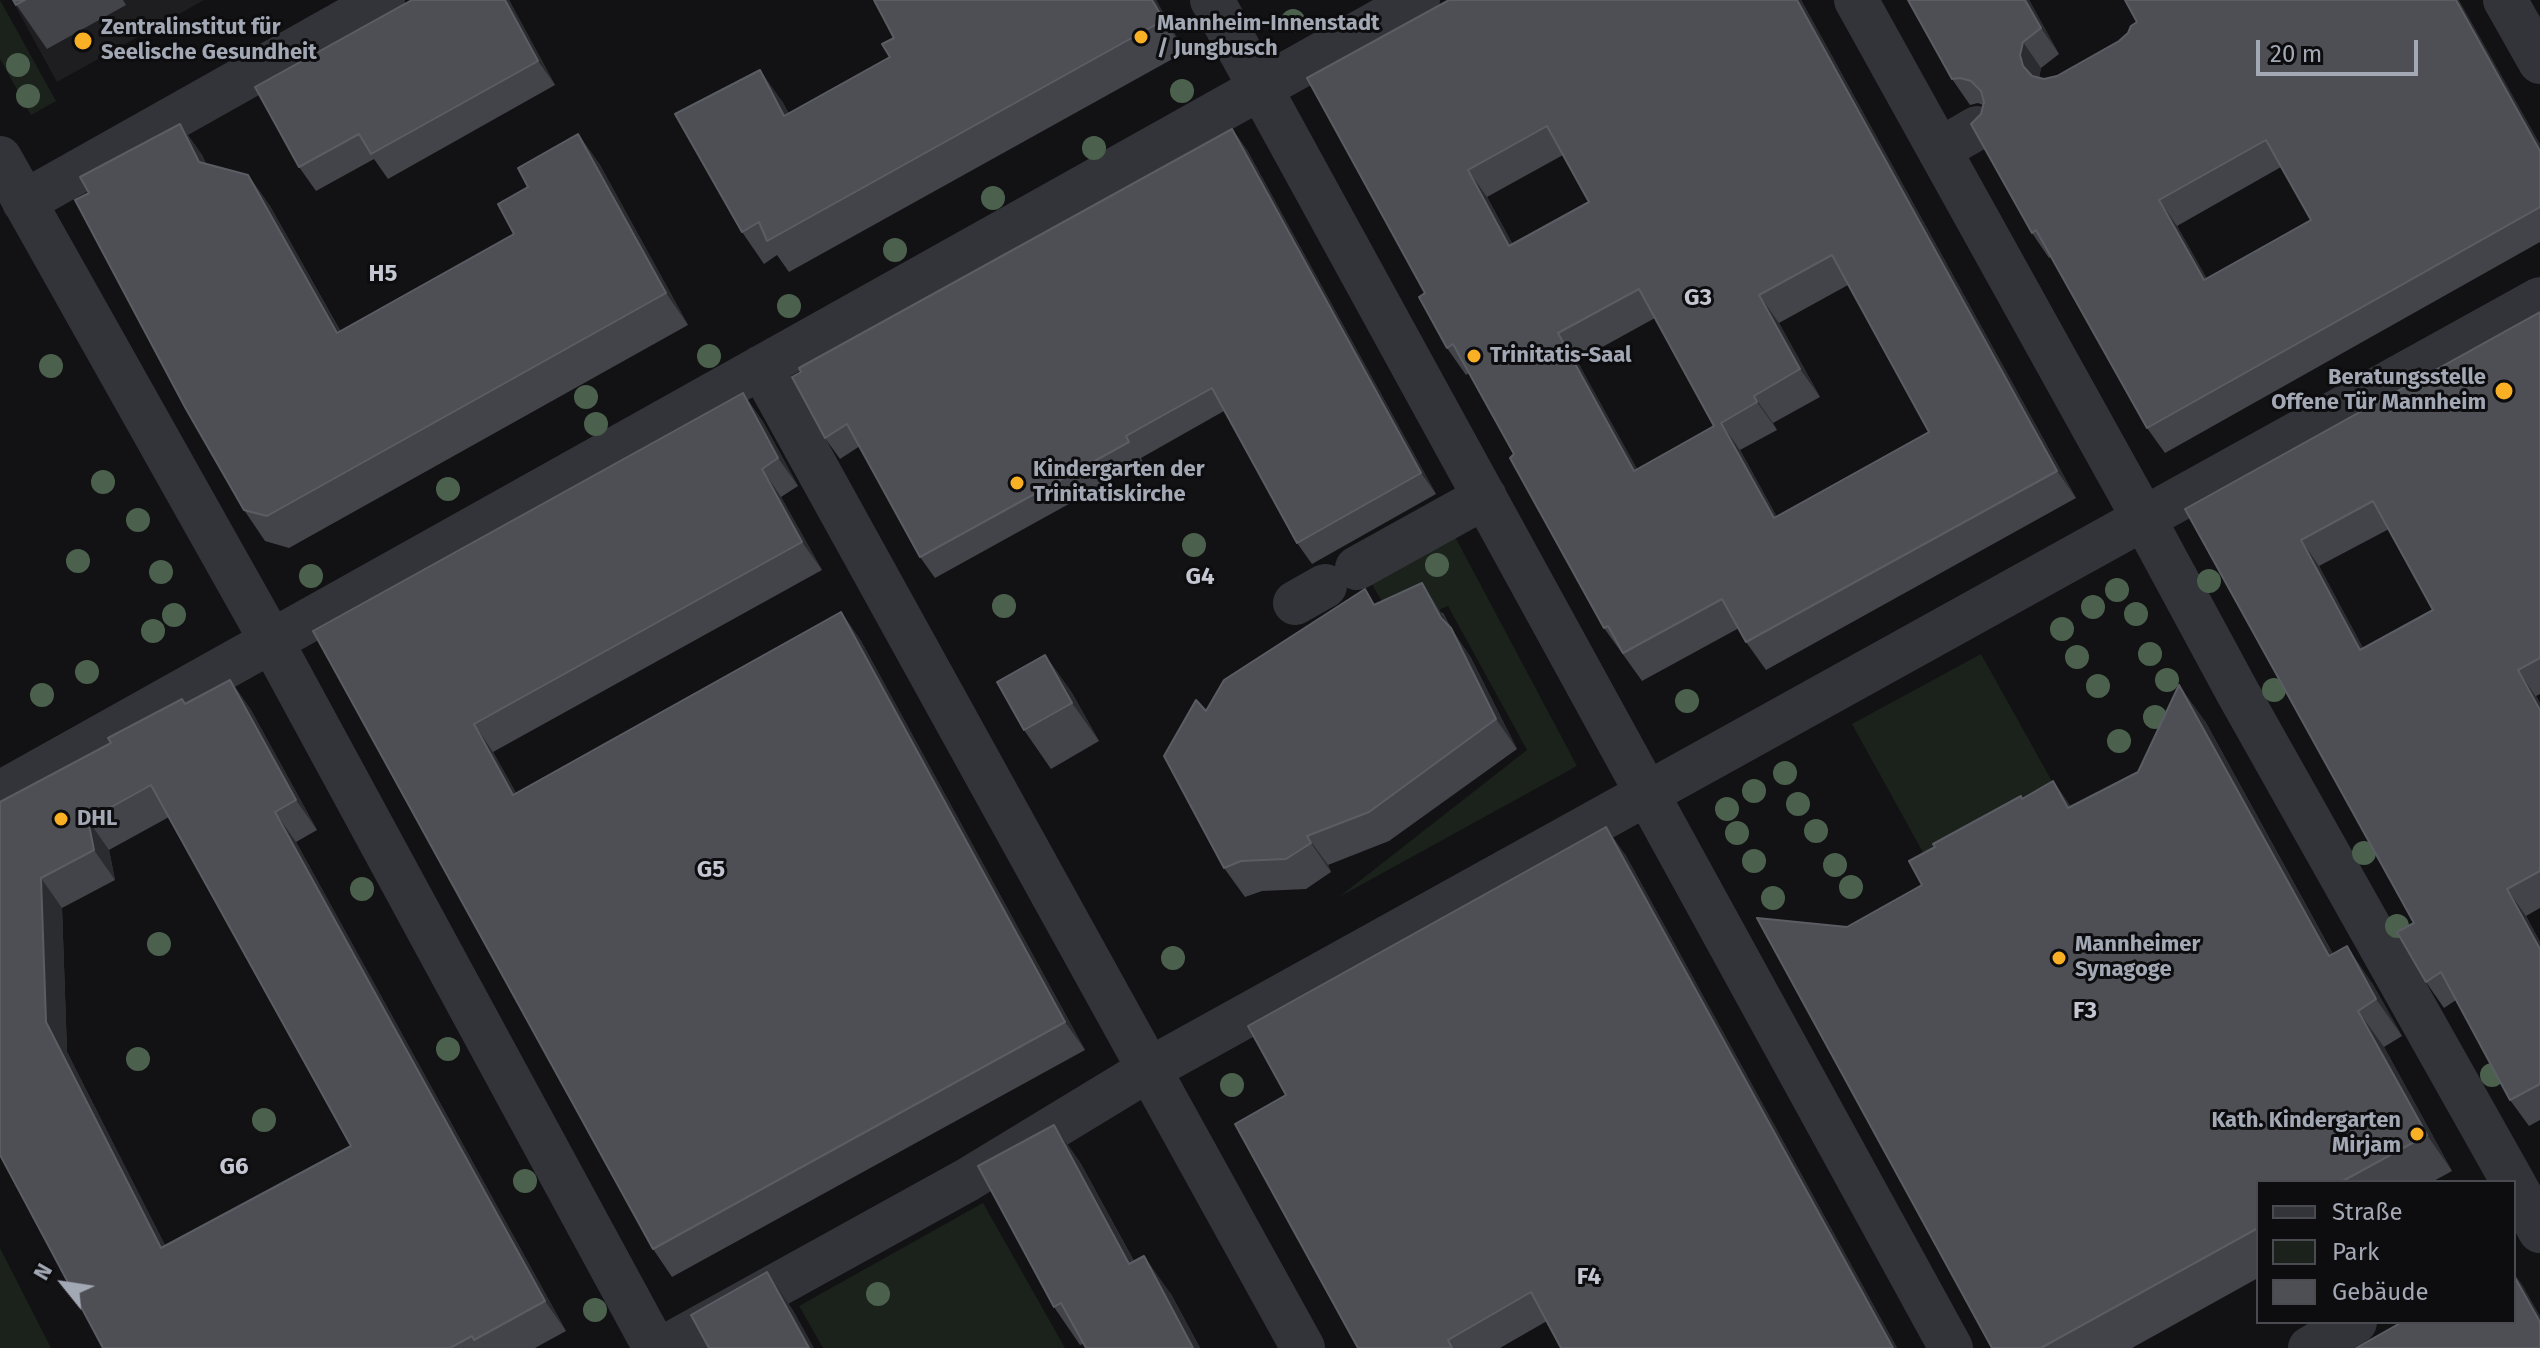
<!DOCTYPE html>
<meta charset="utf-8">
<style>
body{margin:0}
#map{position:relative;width:2540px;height:1348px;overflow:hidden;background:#121214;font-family:"Fira Sans",sans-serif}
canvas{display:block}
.legend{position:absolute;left:2256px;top:1180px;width:260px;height:144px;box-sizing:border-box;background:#0d0d0f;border:2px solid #494b51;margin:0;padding:10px 14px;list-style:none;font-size:24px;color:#a3a8b5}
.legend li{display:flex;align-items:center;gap:16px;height:40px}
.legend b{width:40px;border:2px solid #494b51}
.north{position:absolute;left:24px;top:1244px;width:80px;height:80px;-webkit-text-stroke:6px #0d0d0f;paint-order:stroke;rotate:300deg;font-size:22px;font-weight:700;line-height:32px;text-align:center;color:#a3a8b5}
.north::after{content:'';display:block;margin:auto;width:28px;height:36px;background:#a3a8b5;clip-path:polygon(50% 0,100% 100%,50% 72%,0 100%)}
.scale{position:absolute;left:2256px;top:40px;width:162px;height:36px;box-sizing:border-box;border:4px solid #a3a8b5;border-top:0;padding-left:10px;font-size:24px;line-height:28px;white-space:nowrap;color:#a3a8b5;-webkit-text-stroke:6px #0d0d0f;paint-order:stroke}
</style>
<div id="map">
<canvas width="2540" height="1348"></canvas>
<ul class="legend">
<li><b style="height:10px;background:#333439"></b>Straße</li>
<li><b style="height:22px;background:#1a221b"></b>Park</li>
<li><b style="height:22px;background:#4e4f55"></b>Gebäude</li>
</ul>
<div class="north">N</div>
<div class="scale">20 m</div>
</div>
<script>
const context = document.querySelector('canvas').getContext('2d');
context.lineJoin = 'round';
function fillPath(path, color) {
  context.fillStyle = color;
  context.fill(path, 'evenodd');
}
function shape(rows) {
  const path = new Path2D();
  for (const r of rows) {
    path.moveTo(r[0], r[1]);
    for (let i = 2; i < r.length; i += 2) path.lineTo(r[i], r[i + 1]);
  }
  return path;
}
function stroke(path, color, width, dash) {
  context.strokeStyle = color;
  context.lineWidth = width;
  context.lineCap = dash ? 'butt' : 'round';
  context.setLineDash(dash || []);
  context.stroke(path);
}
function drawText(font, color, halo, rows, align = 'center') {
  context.font = font + ' "Fira Sans",sans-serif';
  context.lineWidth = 6;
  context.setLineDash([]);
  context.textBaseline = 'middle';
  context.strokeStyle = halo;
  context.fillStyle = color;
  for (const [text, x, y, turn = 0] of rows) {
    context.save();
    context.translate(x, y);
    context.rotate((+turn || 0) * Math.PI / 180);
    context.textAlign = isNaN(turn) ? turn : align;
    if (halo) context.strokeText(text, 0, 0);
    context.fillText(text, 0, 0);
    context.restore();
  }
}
fillPath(shape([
 [12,0,204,0,57,82]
]), '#1e1e21');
fillPath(shape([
 [0,0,56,101,31,115,0,59],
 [1437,503,1577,766,1339,897,1527,750,1448,606,1397,628,1353,551],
 [1981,654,2054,785,1925,856,1852,724],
 [983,1203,1065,1348,823,1348,799,1306],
 [0,1248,51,1348,0,1348]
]), '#1a221b');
stroke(shape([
 [1212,0,1951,1348],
 [1856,0,2144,519,2238,693,2513,1182],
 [2505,0,2540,62],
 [1939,150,1977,128],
 [0,158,272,642,655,1348],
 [24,202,383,0],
 [761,367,1303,1348],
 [1357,568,1485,497],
 [1295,603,1325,586],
 [0,793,1418,0],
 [2514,1184,2540,1231],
 [663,1348,967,1180,1148,1070,2540,299],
 [2310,1348,2355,1322]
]), '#333439', 44);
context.fillStyle = '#4b614d';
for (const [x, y] of [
 [1293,21],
 [18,65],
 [1182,91],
 [28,96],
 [1094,148],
 [993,198],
 [895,250],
 [789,306],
 [709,356],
 [51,366],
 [586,397],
 [596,424],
 [103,482],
 [448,489],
 [138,520],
 [1194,545],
 [78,561],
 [1437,565],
 [161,572],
 [311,576],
 [2209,581],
 [2117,590],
 [1004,606],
 [2093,607],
 [2136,614],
 [174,615],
 [2062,629],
 [153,631],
 [2150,654],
 [2077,657],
 [87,672],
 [2167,680],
 [2098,686],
 [2274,690],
 [42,695],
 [1687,701],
 [2155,717],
 [2119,741],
 [1785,773],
 [1754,791],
 [1798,804],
 [1727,809],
 [1816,831],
 [1737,833],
 [2364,853],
 [1754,861],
 [1835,865],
 [1851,887],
 [362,889],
 [1773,898],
 [2397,926],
 [159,944],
 [1173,958],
 [448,1049],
 [138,1059],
 [2492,1075],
 [1232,1085],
 [264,1120],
 [525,1181],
 [878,1294],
 [595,1310]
]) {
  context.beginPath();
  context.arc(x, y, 12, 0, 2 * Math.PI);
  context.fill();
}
fillPath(shape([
 [13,0,123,0,126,5,47,49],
 [509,0,555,85,388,179,374,159,316,191,299,167],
 [1156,0,1185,52,789,272,777,255,764,264,742,232,782,101,789,114,890,57],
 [1449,0,1801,0,2076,498,1766,670,1746,642,1739,628,1642,681,1604,628,1514,454,1469,373,1466,375,1447,348,1425,293],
 [1563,155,1589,202,1513,245,1487,197],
 [1848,285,1929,432,1777,517,1740,450,1777,430,1773,423,1820,397,1779,323],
 [1655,318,1714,426,1637,469,1577,361],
 [1908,0,2029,0,2059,54,2041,68,2039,78,2044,79,2540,144,2540,242,2165,453,2147,428,2051,257,2049,258,2032,233,1981,114,1983,105,1978,103,1970,105,1952,79],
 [2281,167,2311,220,2207,279,2177,226],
 [180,124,202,155,206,164,248,175,270,206,341,332,514,234,528,187,578,134,600,165,688,325,289,548,265,541,244,510,89,193],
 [1232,129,1247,150,1436,494,1312,564,1297,543,1224,411,1141,458,1143,463,935,578,920,557,860,446,840,459,825,438],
 [2540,312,2540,694,2536,696,2540,703,2540,908,2526,916,2540,942,2540,1120,2529,1126,2510,1100,2456,1000,2444,1008,2426,982,2414,923,2185,509],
 [2389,529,2433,610,2363,648,2319,566],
 [743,393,763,422,798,486,781,497,822,570,493,752,516,793,841,612,861,641,1085,1050,672,1277,653,1249,313,631],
 [1375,604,1443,613,1454,633,1471,658,1517,749,1389,841,1328,865,1331,872,1306,889,1262,891,1245,897,1224,868,1206,711],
 [1045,655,1072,693,1099,741,1051,769,1024,730],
 [230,680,251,710,317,830,296,842,566,1331,535,1348,103,1348,0,802],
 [169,817,351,1146,165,1246,67,1052,62,908,115,880,109,850],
 [2205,721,2333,954,2372,983,2402,1036,2384,1047,2452,1171,2432,1182,2258,1182,2258,1278,2132,1348,1992,1348,1847,927,1922,885,2053,781,2071,807,2138,772],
 [1625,854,1897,1348,1561,1348,1547,1321,1500,1348,1358,1348,1286,1095],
 [1054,1125,1081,1164,1134,1261,1171,1294,1200,1348,1086,1348,1083,1344,1080,1345,1054,1307]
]), '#434449');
fillPath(shape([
 [505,0,509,0,555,85,538,61],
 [1152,0,1156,0,1185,52,1164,20],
 [1797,0,1801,0,2076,498,2057,471],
 [2025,0,2029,0,2059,54,2041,28],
 [2456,0,2459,0,2540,144,2540,151],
 [2023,42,2041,68,2038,81,2041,92,2023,66,2020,55],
 [760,70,782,101,806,148,784,116],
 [180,124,202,155,221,193,199,162],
 [1232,129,1247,150,1436,494,1421,473],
 [578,134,600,165,688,325,666,293],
 [1468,170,1487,197,1529,274,1509,246],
 [248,175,270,206,359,365,337,333],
 [2159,200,2177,226,2222,306,2204,280],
 [1759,295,1779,323,1820,397,1800,369],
 [1558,333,1577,361,1653,498,1634,471],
 [743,393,763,422,798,486,778,458],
 [1754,396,1773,423,1777,430,1757,402],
 [1721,423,1740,450,1793,546,1774,518],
 [762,469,781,497,822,570,802,542],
 [2301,540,2319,566,2378,676,2360,650],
 [1422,583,1471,658,1517,749,1496,719],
 [841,612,861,641,1085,1050,1065,1022],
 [1045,655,1072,693,1099,741,1072,703],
 [2518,670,2540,703,2540,710],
 [230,680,251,710,317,830,296,800],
 [2179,685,2205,721,2354,993,2329,956],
 [474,724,493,752,533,823,513,795],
 [2053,781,2079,818,2068,808],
 [275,812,296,842,566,1331,545,1301],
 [88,820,109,850,115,880,94,850],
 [1606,827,1625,854,1897,1348,1893,1348],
 [1307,836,1328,865,1331,872,1311,843],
 [41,878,62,908,67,1052,182,1278,161,1248,46,1022],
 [2507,889,2526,916,2540,942,2540,949],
 [2347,946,2372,983,2402,1036,2376,999],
 [2358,1011,2384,1047,2452,1171,2427,1135],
 [1054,1125,1081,1164,1156,1302,1129,1264],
 [1144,1256,1171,1294,1200,1348,1193,1348],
 [767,1272,793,1310,814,1348,809,1348],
 [2514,1273,2523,1286,2540,1316,2540,1322,2514,1276]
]), '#2b2c2f');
const building = shape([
 [13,0,25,0,16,5,13,0],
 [412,0,505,0,538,61,371,154,359,134,299,167,255,87,412,0],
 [874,0,1152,0,1164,20,767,241,759,222,742,232,675,114,760,70,784,116,890,57,882,44,894,38,874,0],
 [1449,0,1797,0,2057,471,1746,642,1722,599,1623,653,1608,626,1604,628,1510,458,1514,454,1453,344,1447,348,1419,297,1425,293,1307,78,1449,0],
 [1547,126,1589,202,1509,246,1468,170,1547,126],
 [1832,255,1929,432,1774,518,1721,423,1757,402,1754,396,1800,369,1759,295,1832,255],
 [1639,289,1714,426,1634,471,1558,333,1639,289],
 [1908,0,2025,0,2041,28,2023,42,2020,55,2023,66,2032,76,2044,79,2057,76,2119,41,2128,33,2131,26,2137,22,2125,0,2456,0,2540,151,2540,207,2147,428,2036,230,2032,233,1971,124,1981,114,1984,102,1981,91,1971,81,1960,78,1952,79,1908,0],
 [2266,140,2311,220,2204,280,2159,200,2266,140],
 [180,124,199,162,248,175,337,333,514,234,498,204,528,187,518,168,578,134,666,293,267,516,244,510,186,409,75,200,89,193,80,177,180,124],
 [1232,129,1421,473,1297,543,1212,388,1126,436,1129,442,920,557,847,424,825,438,792,377,801,372,799,368,1232,129],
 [2540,312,2540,658,2518,670,2540,710,2540,871,2507,889,2540,949,2540,1084,2510,1100,2441,972,2426,982,2397,932,2414,923,2185,509,2540,312],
 [2373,501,2433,610,2360,650,2301,540,2373,501],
 [743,393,778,458,762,469,802,542,474,724,513,795,841,612,1065,1022,653,1249,313,631,743,393],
 [1422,583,1441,618,1451,628,1496,719,1369,812,1307,836,1311,843,1286,859,1241,861,1224,868,1164,756,1196,700,1206,711,1224,680,1365,589,1374,605,1422,583],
 [1045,655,1072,703,1024,730,997,682,1045,655],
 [230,680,296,800,275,812,545,1301,474,1340,472,1336,450,1348,103,1348,0,1155,0,802,111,743,108,738,182,699,185,704,230,680],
 [151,785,351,1146,161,1248,46,1022,41,878,94,850,88,820,151,785],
 [2179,685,2329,956,2347,946,2376,999,2358,1011,2427,1135,2341,1182,2258,1182,2258,1228,2041,1348,1992,1348,1757,918,1847,927,1922,885,1909,861,1935,847,1933,844,2021,796,2022,799,2053,781,2068,808,2138,772,2179,685],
 [1606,827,1893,1348,1561,1348,1531,1292,1448,1340,1452,1348,1358,1348,1235,1124,1286,1095,1248,1026,1606,827],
 [1054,1125,1129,1264,1144,1256,1193,1348,1086,1348,1061,1303,1054,1307,978,1166,1054,1125],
 [767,1272,809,1348,709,1348,691,1315,767,1272],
 [2514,1276,2540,1322,2540,1348,2356,1348,2402,1322,2514,1322,2514,1276]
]);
fillPath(building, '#4e4f55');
stroke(building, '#5b5d64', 2);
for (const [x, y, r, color] of [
 [1141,37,8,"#fab024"],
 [83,41,10,"#fab024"],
 [1474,356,8,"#fab024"],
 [2504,391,10,"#fab024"],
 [1017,483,8,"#fab024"],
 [61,819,8,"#fab024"],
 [2059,958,8,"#fab024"],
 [2417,1134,8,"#fab024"]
]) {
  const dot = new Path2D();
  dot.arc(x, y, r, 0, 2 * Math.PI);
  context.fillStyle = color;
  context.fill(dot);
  stroke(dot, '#0d0d0f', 3);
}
drawText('bold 22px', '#a3a8b5', '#0d0d0f', [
 ["Mannheim-Innenstadt",1157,24],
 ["/ Jungbusch",1157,49],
 ["Zentralinstitut für",101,28],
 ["Seelische Gesundheit",101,53],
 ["Trinitatis-Saal",1490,356],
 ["Beratungsstelle",2486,378,"right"],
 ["Offene Tür Mannheim",2486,403,"right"],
 ["Kindergarten der",1033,470],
 ["Trinitatiskirche",1033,495],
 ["DHL",77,819],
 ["Mannheimer",2075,945],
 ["Synagoge",2075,970],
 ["Kath. Kindergarten",2401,1121,"right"],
 ["Mirjam",2401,1146,"right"]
], 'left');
drawText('bold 24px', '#c4c7d1', '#0d0d0f', [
 ["H5",383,274],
 ["G3",1698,298],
 ["G4",1200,577],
 ["G5",711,870],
 ["F3",2085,1011],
 ["G6",234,1167],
 ["F4",1589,1277]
]);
</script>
